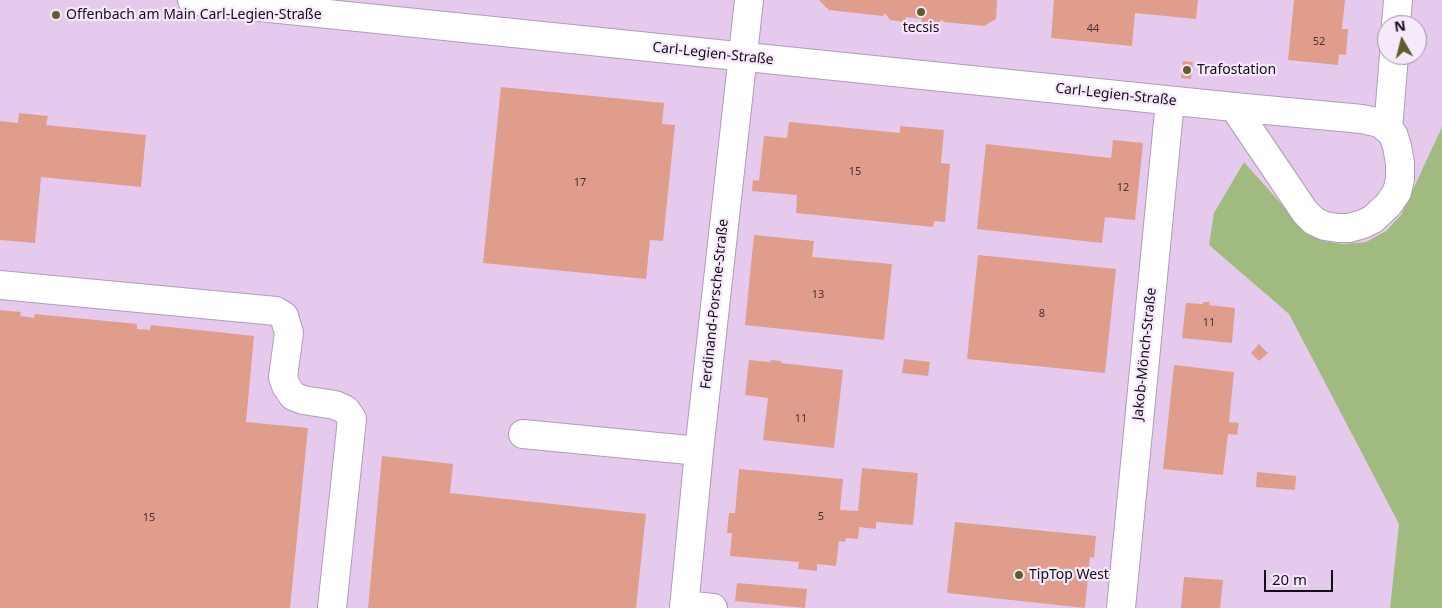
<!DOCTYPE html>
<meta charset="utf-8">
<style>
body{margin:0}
#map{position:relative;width:1442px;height:608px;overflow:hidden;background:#efd8f7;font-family:"Noto Sans",sans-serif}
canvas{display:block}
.north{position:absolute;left:1377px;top:15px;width:50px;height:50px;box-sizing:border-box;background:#f7e9fc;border:1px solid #9c91a0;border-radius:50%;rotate:352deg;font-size:14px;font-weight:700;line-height:20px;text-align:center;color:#140d17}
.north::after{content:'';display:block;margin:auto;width:18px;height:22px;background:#605d2a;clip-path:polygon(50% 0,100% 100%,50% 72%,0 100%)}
.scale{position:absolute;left:1264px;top:570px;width:69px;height:22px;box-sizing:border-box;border:2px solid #140d17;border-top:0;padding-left:6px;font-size:15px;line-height:18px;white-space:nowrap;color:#140d17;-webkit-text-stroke:4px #f7e9fc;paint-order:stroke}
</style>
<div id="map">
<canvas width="1442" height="608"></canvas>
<div class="north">N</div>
<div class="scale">20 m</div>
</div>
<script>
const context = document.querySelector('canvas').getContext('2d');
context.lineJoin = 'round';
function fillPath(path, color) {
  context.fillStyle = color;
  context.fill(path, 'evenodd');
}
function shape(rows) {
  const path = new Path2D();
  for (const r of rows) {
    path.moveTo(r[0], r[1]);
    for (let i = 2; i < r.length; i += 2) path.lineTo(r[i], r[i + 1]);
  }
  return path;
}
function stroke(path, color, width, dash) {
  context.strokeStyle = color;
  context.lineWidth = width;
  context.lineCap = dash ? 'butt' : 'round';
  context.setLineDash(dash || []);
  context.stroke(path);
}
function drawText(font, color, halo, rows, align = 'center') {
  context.font = font + ' "Noto Sans",sans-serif';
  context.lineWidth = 4.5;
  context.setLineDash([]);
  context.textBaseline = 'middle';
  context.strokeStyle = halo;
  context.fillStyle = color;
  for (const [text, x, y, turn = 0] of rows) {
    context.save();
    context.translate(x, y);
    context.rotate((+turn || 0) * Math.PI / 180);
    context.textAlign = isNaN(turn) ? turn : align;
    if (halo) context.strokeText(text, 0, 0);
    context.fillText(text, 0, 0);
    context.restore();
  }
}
fillPath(shape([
 [0,0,1442,0,1442,127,1401,215,1386,231,1366,242,1343,244,1323,241,1307,233,1244,162,1209,245,1289,314,1399,524,1390,608,0,608],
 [1387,25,1417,25,1417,55,1387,55]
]), '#e5caee');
fillPath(shape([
 [1442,127,1442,608,1390,608,1399,524,1289,314,1209,245,1214,213,1244,162,1307,233,1323,241,1343,244,1366,242,1386,231,1401,215]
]), '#a0ba7f');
fillPath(shape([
 [819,0,997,0,996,19,984,26,944,22,942,20,936,25,921,23,922,19,906,17,905,22,890,20,885,13,883,16,829,10],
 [1054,0,1198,0,1196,19,1135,13,1132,46,1051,38],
 [1294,0,1345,0,1342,29,1348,29,1346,55,1339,54,1338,65,1288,60],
 [1183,61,1193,62,1191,79,1181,78],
 [501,87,664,103,662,124,675,125,663,241,650,240,646,279,483,263],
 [19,113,48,116,46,125,146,135,141,187,41,177,35,243,0,240,0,121,18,123],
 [789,122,900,133,900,126,944,130,941,163,950,164,945,222,934,221,933,227,796,213,797,195,752,191,753,180,759,181,764,136,787,138],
 [1113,140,1143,143,1135,220,1105,217,1102,243,977,229,986,144,1111,158],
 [754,235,814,241,812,257,892,264,884,340,745,325],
 [978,255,1116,269,1105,373,967,359],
 [1203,302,1210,302,1209,305,1235,308,1232,343,1182,338,1186,303,1203,304],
 [0,310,21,312,20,316,34,318,35,314,137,324,137,329,150,330,151,325,254,336,246,422,308,428,290,608,0,608],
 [1259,344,1268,353,1259,361,1251,353],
 [904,359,930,362,928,376,902,373],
 [749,360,771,362,771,360,781,361,781,363,843,370,834,448,763,440,768,398,745,395],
 [1174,365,1234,372,1229,422,1239,423,1237,435,1228,434,1223,475,1163,469],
 [382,456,453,464,450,493,646,514,636,608,368,608],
 [862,468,918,473,913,525,876,522,876,529,859,527,858,539,846,538,845,542,839,541,836,566,817,564,817,571,798,569,799,562,730,556,732,533,727,533,729,513,735,513,739,469,843,479,840,510,858,511],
 [1257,472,1296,476,1295,490,1256,487],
 [955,522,1096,536,1094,558,1090,557,1085,608,947,593],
 [1184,577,1223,580,1220,608,1181,608],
 [737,583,807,589,805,608,735,601]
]), '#e09d8c');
const minor = shape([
 [192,0,1234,107,1362,119,1380,123,1393,134,1397,146,1400,163,1400,179,1397,192,1388,205,1373,219,1363,224,1349,228,1338,228,1325,226,1314,221,1305,212,1234,107],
 [1396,25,1398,0],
 [1388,130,1394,55],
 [0,285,276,311,284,316,289,333,283,377,286,386,293,396,303,400,335,405,346,410,352,419,332,608],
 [523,434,699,451],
 [684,605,713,608],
 [684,608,699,451,749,0],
 [1121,608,1170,101]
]);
stroke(minor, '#b09bb7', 30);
stroke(minor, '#fff', 28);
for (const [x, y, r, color] of [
 [921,12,5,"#605d2a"],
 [56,15,5,"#605d2a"],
 [1187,70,5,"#605d2a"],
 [1019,575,5,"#605d2a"]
]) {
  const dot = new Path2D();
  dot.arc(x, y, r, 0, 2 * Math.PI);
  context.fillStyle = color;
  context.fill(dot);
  stroke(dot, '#f7e9fc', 2);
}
drawText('11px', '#473134', null, [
 ["44",1093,29],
 ["52",1319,42],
 ["15",855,172],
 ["17",580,183],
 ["12",1123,188],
 ["13",818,295],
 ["8",1042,314],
 ["11",1209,323],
 ["11",801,419],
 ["5",821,517],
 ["15",149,518]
]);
drawText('14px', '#140d17', '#f7e9fc', [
 ["Offenbach am Main Carl-Legien-Straße",66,15],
 ["tecsis",921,28,"center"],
 ["Trafostation",1197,70],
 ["TipTop West",1029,575]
], 'left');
drawText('14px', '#140d17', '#f7e9fc', [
 ["Carl-Legien-Straße",713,54,6],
 ["Carl-Legien-Straße",1116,95,6],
 ["Ferdinand-Porsche-Straße",715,304,-84],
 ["Jakob-Mönch-Straße",1145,354,-84]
]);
</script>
